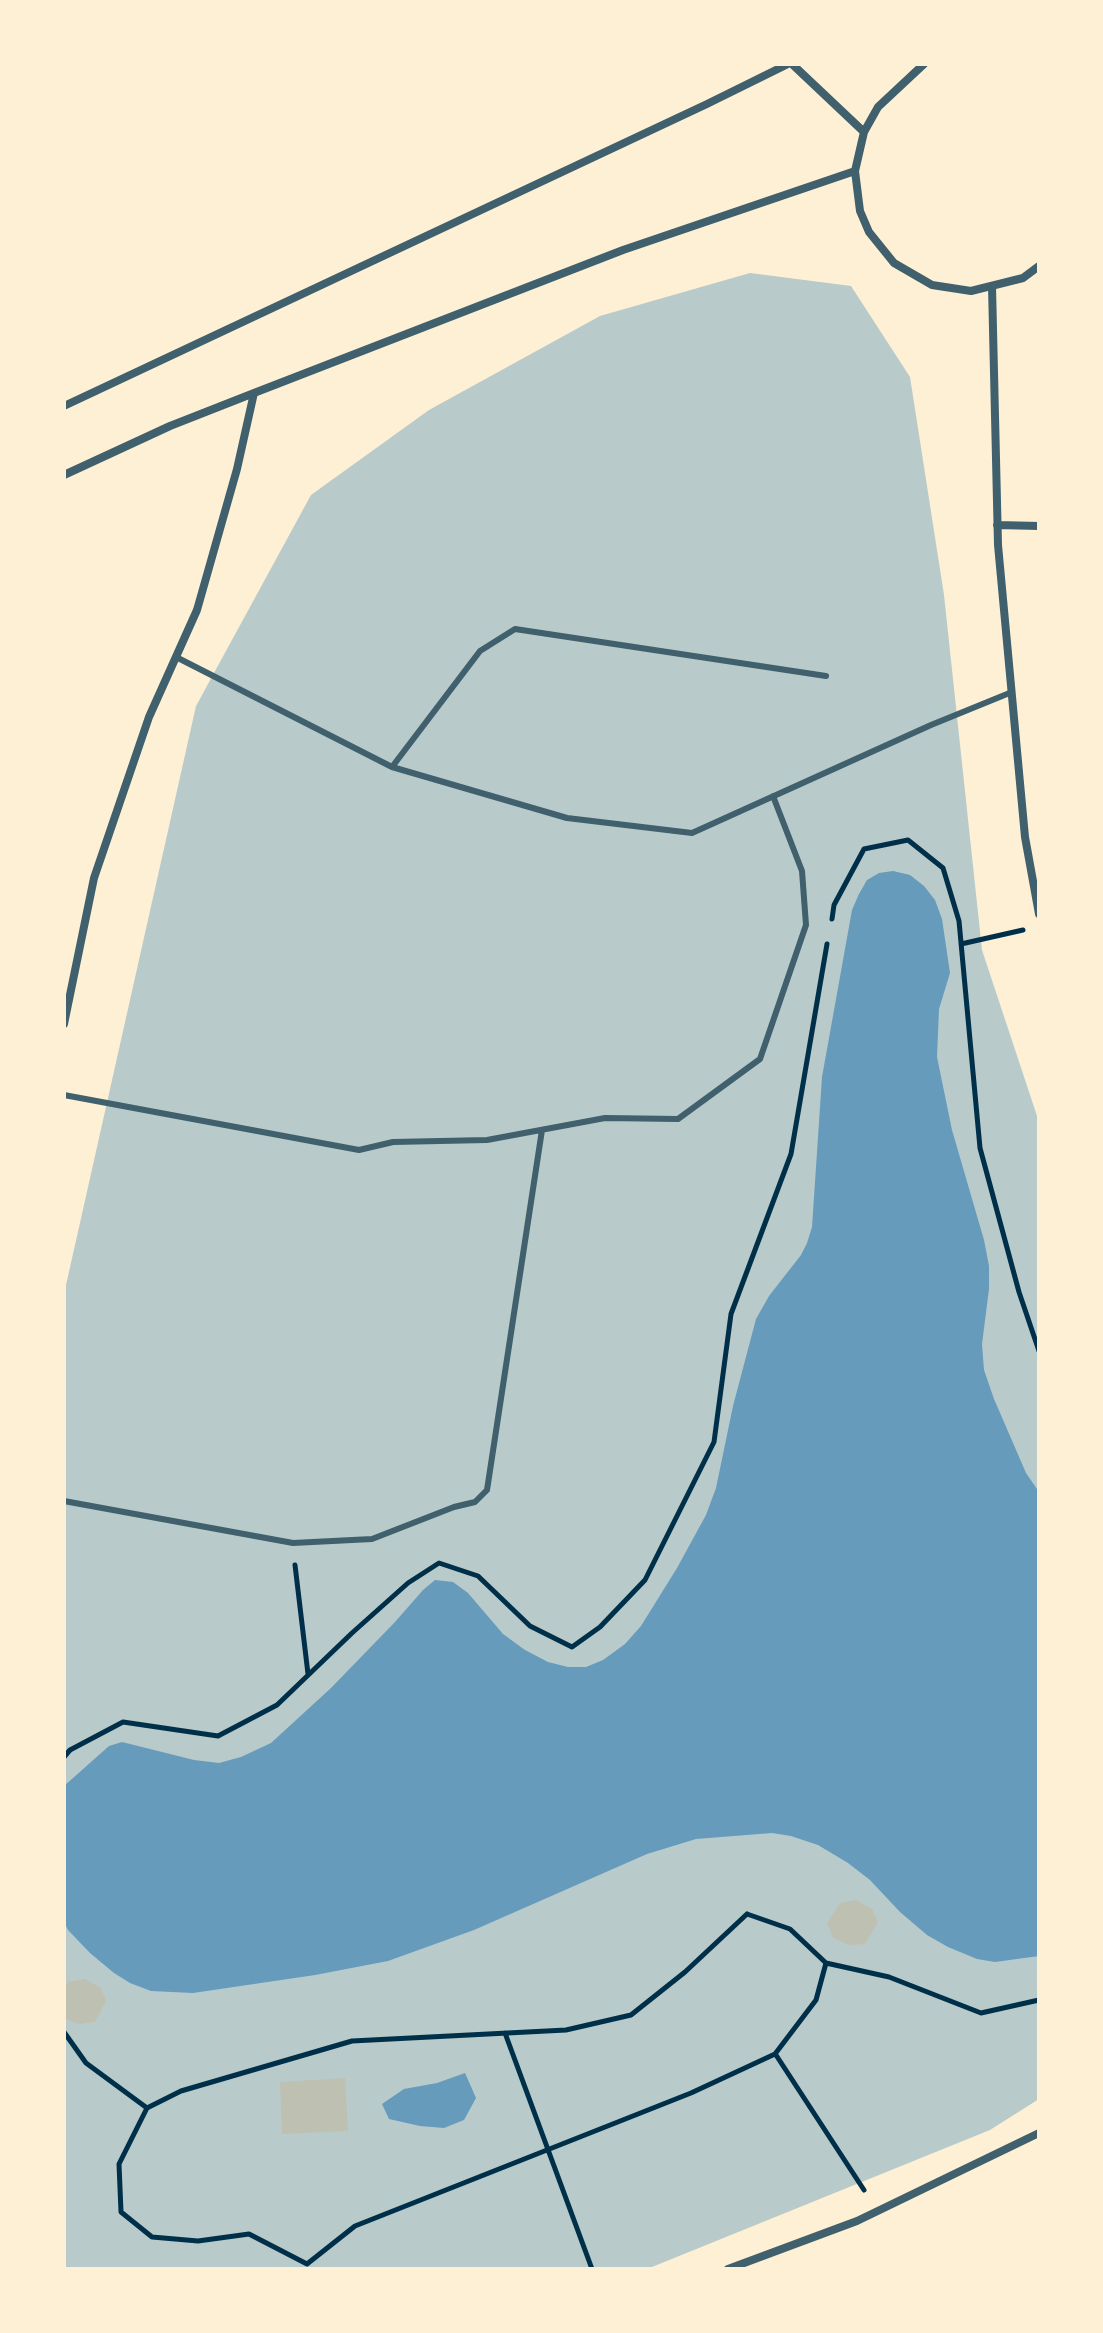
<!DOCTYPE html>
<style>
body{margin:0}
#map{position:relative;width:1103px;height:2333px;overflow:hidden;background:#fdf0d5;font-family:Signika,sans-serif}
canvas{display:block}
.frame{position:absolute;inset:0;border:66px solid #fdf0d5;pointer-events:none}
</style>
<div id="map">
<canvas width="1103" height="2333"></canvas>
<div class="frame"></div>
</div>
<script>
const context = document.querySelector('canvas').getContext('2d');
context.lineJoin = 'round';
function fillPath(path, color) {
  context.fillStyle = color;
  context.fill(path, 'evenodd');
}
function shape(rows) {
  const path = new Path2D();
  for (const r of rows) {
    path.moveTo(r[0], r[1]);
    for (let i = 2; i < r.length; i += 2) path.lineTo(r[i], r[i + 1]);
  }
  return path;
}
function stroke(path, color, width, dash) {
  context.strokeStyle = color;
  context.lineWidth = width;
  context.lineCap = dash ? 'butt' : 'round';
  context.setLineDash(dash || []);
  context.stroke(path);
}
fillPath(shape([
 [750,273,851,286,910,377,944,595,982,950,1039,1122,1039,2099,990,2130,647,2269,64,2269,64,1294,196,706,311,495,429,410,600,316]
]), '#b9caca');
fillPath(shape([
 [893,871,910,875,924,886,935,900,942,919,950,973,939,1009,937,1057,952,1130,984,1240,989,1266,989,1289,982,1344,984,1370,994,1399,1026,1473,1039,1492,1039,1956,995,1962,977,1959,948,1947,927,1935,900,1912,870,1880,848,1863,818,1845,791,1836,772,1833,696,1839,647,1854,474,1930,388,1961,315,1975,193,1993,151,1991,130,1983,114,1973,90,1953,68,1930,64,1922,64,1786,109,1746,122,1742,194,1760,219,1763,241,1757,271,1743,331,1688,395,1622,423,1590,435,1580,453,1582,468,1593,503,1634,525,1650,548,1662,568,1667,586,1667,603,1660,625,1644,641,1626,677,1568,706,1515,716,1488,733,1406,756,1319,769,1296,801,1255,807,1243,812,1227,822,1077,852,910,859,894,867,880,879,873],
 [465,2073,476,2098,464,2120,444,2128,420,2126,389,2119,382,2104,404,2089,437,2083]
]), '#669bbc');
fillPath(shape([
 [856,1900,872,1909,878,1922,865,1944,849,1945,833,1938,827,1923,840,1903],
 [85,1979,101,1988,106,2001,95,2022,78,2024,64,2018,64,1989,68,1982],
 [345,2078,348,2131,282,2134,280,2082]
]), '#bec0b2');
stroke(shape([
 [832,919,834,905,864,849,908,840,943,868,959,921,980,1148,1019,1292,1039,1351],
 [961,944,1023,930],
 [295,1565,308,1674],
 [64,1757,70,1750,123,1722,218,1736,277,1705,352,1633,408,1583,439,1563,478,1576,530,1626,572,1647,600,1627,645,1580,714,1442,731,1314,791,1154,827,944],
 [747,1914,790,1929,826,1963,816,2000,775,2054,691,2093,355,2226,307,2264,249,2234,198,2241,152,2237,121,2212,119,2164,147,2108,181,2091,352,2041,566,2030,631,2015,685,1972,747,1914],
 [826,1963,889,1977,981,2013,1039,2000],
 [64,2032,86,2063,147,2108],
 [505,2033,592,2269],
 [776,2055,864,2190]
]), '#003049', 5);
stroke(shape([
 [176,657,392,767,567,818,692,833,931,725,1012,692],
 [392,767,480,651,515,629,826,676],
 [64,1095,359,1150,393,1142,487,1140,605,1118,678,1119,760,1059,806,925,802,871,773,796],
 [64,1501,293,1543,372,1539,454,1507,475,1502,487,1490,542,1130]
]), '#3f606c', 6);
stroke(shape([
 [792,64,864,132],
 [924,64,878,107,864,132,855,171,860,211,869,232,894,263,932,285,971,291,1023,278,1039,266],
 [992,286,998,545,1025,837,1039,914],
 [64,406,707,104,788,64],
 [64,475,170,426,254,393],
 [997,525,1039,526],
 [64,1024,94,878,149,717,197,610,237,469,254,393,623,250,855,171],
 [728,2269,857,2221,1039,2133]
]), '#3f606c', 8);
</script>
